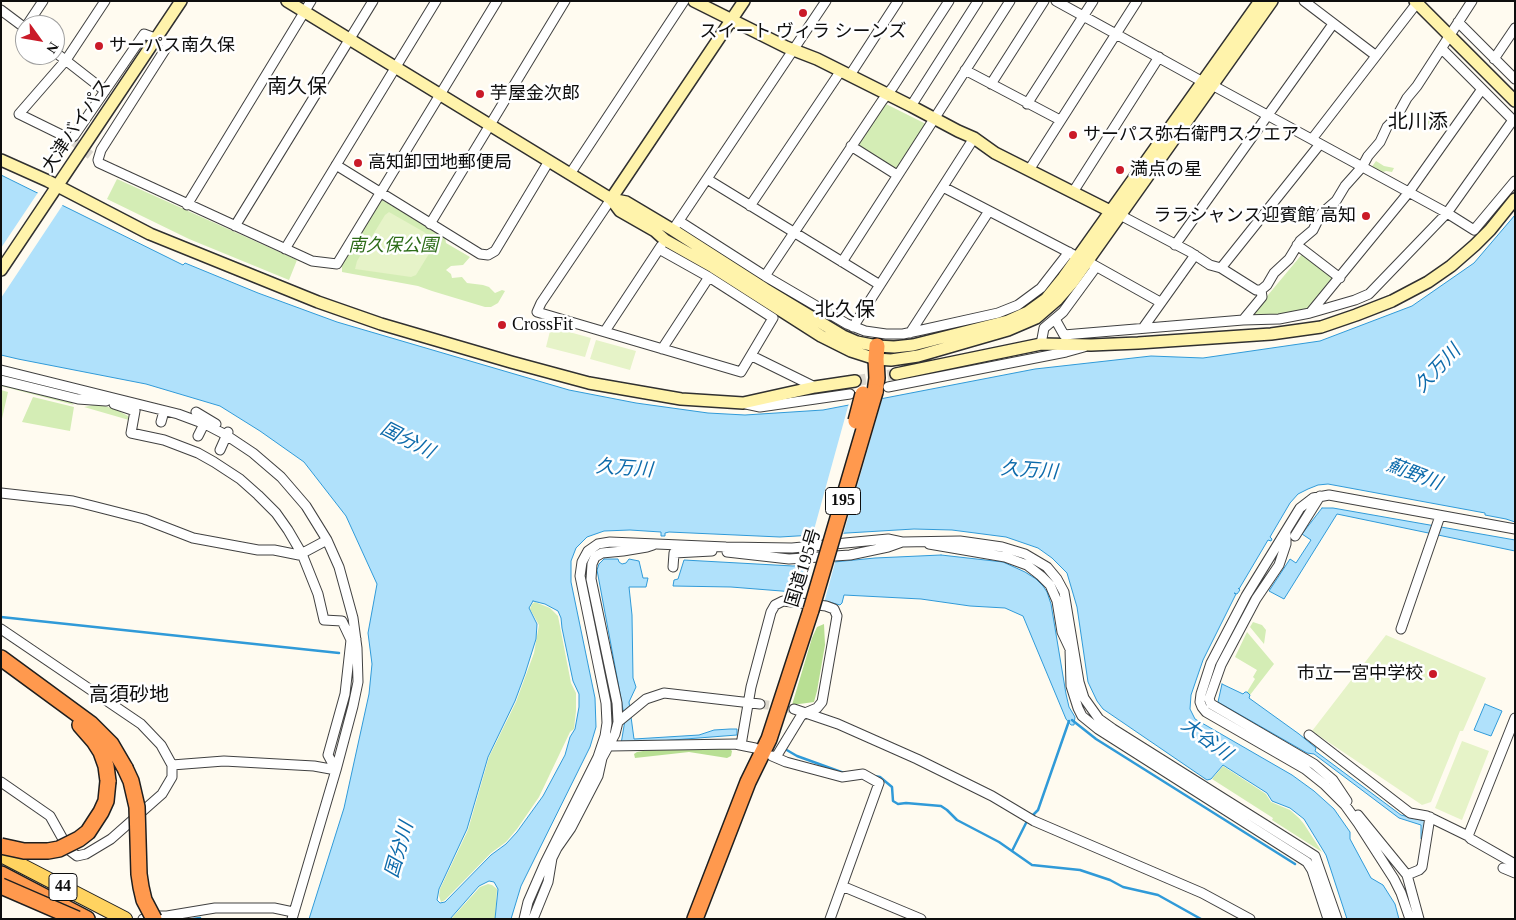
<!DOCTYPE html>
<meta charset="utf-8">
<style>
body{margin:0}
#map{position:relative;width:1516px;height:920px;overflow:hidden;background:#fffbf0;font-family:"Times New Roman",serif}
canvas{display:block}
.frame{position:absolute;inset:0;border:2px solid #0e0e0e;pointer-events:none}
.north{position:absolute;left:15px;top:15px;width:50px;height:50px;box-sizing:border-box;background:#fff;border:1px solid #9f9f9f;border-radius:50%;rotate:122deg;font-size:14px;font-weight:700;line-height:20px;text-align:center;color:#0e0e0e}
.north::after{content:'';display:block;margin:auto;width:18px;height:22px;background:#ca1a28;clip-path:polygon(50% 0,100% 100%,50% 72%,0 100%)}
</style>
<div id="map">
<canvas width="1516" height="920"></canvas>
<div class="frame"></div>
<div class="north">N</div>
</div>
<script>
const context = document.querySelector('canvas').getContext('2d');
context.lineJoin = 'round';
function fillPath(path, color) {
  context.fillStyle = color;
  context.fill(path, 'evenodd');
}
function shape(rows) {
  const path = new Path2D();
  for (const r of rows) {
    path.moveTo(r[0], r[1]);
    for (let i = 2; i < r.length; i += 2) path.lineTo(r[i], r[i + 1]);
  }
  return path;
}
function stroke(path, color, width, dash) {
  context.strokeStyle = color;
  context.lineWidth = width;
  context.lineCap = dash ? 'butt' : 'round';
  context.setLineDash(dash || []);
  context.stroke(path);
}
function drawText(font, color, halo, rows, align = 'center') {
  context.font = font + ' "Times New Roman","Noto Sans JP",serif';
  context.lineWidth = 5;
  context.setLineDash([]);
  context.textBaseline = 'middle';
  context.strokeStyle = halo;
  context.fillStyle = color;
  for (const [text, x, y, turn = 0] of rows) {
    context.save();
    context.translate(x, y);
    context.rotate((+turn || 0) * Math.PI / 180);
    context.textAlign = isNaN(turn) ? turn : align;
    if (halo) context.strokeText(text, 0, 0);
    context.fillText(text, 0, 0);
    context.restore();
  }
}
fillPath(shape([
 [884,103,926,124,897,169,894,170,859,147,857,144],
 [1431,112,1436,115,1425,131,1420,128],
 [1376,161,1384,166,1394,168,1392,172,1386,171,1380,173,1371,168],
 [117,179,297,260,289,280,189,239,107,199],
 [382,200,419,220,445,237,446,243,470,257,463,265,451,266,446,270,451,274,452,278,462,277,467,283,483,285,489,287,495,293,502,290,505,291,498,303,491,307,485,307,432,291,418,286,342,272,342,263,379,201],
 [1303,253,1332,277,1332,280,1309,309,1286,314,1254,317,1253,313],
 [1,382,71,402,74,405,1,386],
 [1,390,8,392,1,423],
 [33,397,74,407,70,431,22,422],
 [99,404,117,410,128,416,129,420,84,407],
 [535,602,550,608,558,616,571,683,576,693,576,711,574,729,570,732,539,797,517,829,506,842,491,853,445,900,441,902,439,896,440,889,468,830,489,757,516,702,534,653,539,625,530,609,532,604],
 [1253,622,1262,625,1266,630,1264,644,1250,627],
 [1247,632,1274,664,1250,695,1247,692,1255,679,1253,677,1257,670,1235,657],
 [1223,766,1266,794,1271,802,1290,810,1299,818,1304,824,1322,852,1272,820,1273,818,1212,779],
 [488,884,492,885,497,889,495,919,451,919,480,887]
]), '#d4edb5');
fillPath(shape([
 [824,624,825,645,817,691,814,702,792,705,812,638,817,627],
 [661,748,729,748,732,751,731,756,727,758,689,752,635,758,634,754,637,752]
]), '#b8df93');
fillPath(shape([
 [389,212,424,232,434,240,435,244,416,275,411,277,355,269,357,261,385,215],
 [551,327,591,338,585,357,546,347],
 [596,340,636,351,630,370,590,359],
 [1386,635,1486,678,1463,731,1460,731,1431,802,1422,805,1312,731],
 [1462,741,1489,751,1462,820,1435,808]
]), '#e6f3c8');
const water = shape([
 [1,175,183,265,185,263,258,293,337,322,569,390,636,403,708,413,745,415,823,410,1035,369,1151,356,1203,358,1320,341,1412,306,1474,263,1515,215,1515,522,1506,519,1485,515,1485,513,1328,484,1318,485,1308,489,1298,494,1290,503,1270,537,1272,539,1271,541,1268,540,1239,589,1238,588,1240,590,1237,594,1234,593,1236,594,1203,660,1191,695,1190,709,1195,719,1292,775,1314,791,1334,809,1350,832,1350,839,1371,878,1383,885,1395,904,1399,919,1347,919,1326,855,1304,819,1290,808,1272,801,1267,793,1223,765,1211,779,1207,780,1103,709,1097,701,1088,682,1077,607,1067,573,1052,558,1038,548,1006,537,952,530,914,529,780,537,669,532,665,533,665,536,661,536,661,532,630,530,604,531,587,537,576,548,571,561,571,582,595,698,596,727,590,747,521,886,511,919,495,919,498,889,494,882,489,881,479,886,450,919,309,919,344,808,369,694,372,664,368,633,377,584,346,516,304,462,260,431,220,406,146,384,18,359,1,355,1,175],
 [533,601,545,604,558,611,561,618,562,628,573,681,579,694,579,707,575,729,570,737,565,755,543,796,517,832,506,844,491,855,445,902,440,903,437,900,439,889,467,829,488,757,515,701,525,674,536,639,537,624,529,608,533,601],
 [1322,508,1333,508,1515,540,1515,551,1337,514,1284,599,1269,591,1290,559,1296,563,1311,540,1302,534,1322,508],
 [941,555,1003,562,1025,572,1036,579,1043,586,1047,592,1051,604,1066,694,1069,707,1075,717,1074,725,1071,725,1066,719,1023,616,1005,608,970,606,921,599,844,595,842,603,840,605,794,592,731,587,673,586,674,580,678,579,684,560,793,566,875,558,941,555],
 [604,559,618,559,619,562,622,564,626,563,629,559,639,561,643,578,648,578,646,587,629,587,632,615,633,678,636,687,629,702,634,739,699,735,714,730,730,729,737,729,737,735,621,744,625,720,597,570,599,564,604,559],
 [1222,684,1243,694,1245,692,1247,692,1250,695,1249,698,1299,734,1316,748,1315,751,1401,815,1425,821,1423,839,1421,839,1421,825,1399,818,1314,754,1307,753,1218,702,1222,684],
 [1485,704,1502,711,1491,736,1474,730,1485,704]
]);
fillPath(water, '#b0e1fb');
stroke(water, '#309ad8', 1);
fillPath(shape([
 [39,191,64,203,1,298,1,248],
 [883,396,843,535,812,537,849,403],
 [836,559,824,603,797,595,806,562]
]), '#fffbf0');
stroke(shape([
 [1,617,339,653],
 [1072,720,1096,739,1295,864],
 [785,749,797,756,844,773],
 [874,776,880,777,892,787,893,801,898,804,906,803,941,806,947,810,957,820,999,842,1032,865,1080,870,1110,880,1123,887,1158,895,1201,919],
 [1012,851,1027,821,1038,810,1069,721],
 [193,919,200,918]
]), '#309ad8', 2.5);
stroke(shape([
 [73,141,94,158],
 [760,704,794,709]
]), '#dbd7ce', 9, [9, 4.5]);
stroke(shape([
 [855,381,896,374]
]), '#dbd7ce', 11, [11, 5.5]);
const street = shape([
 [105,1,66,60,19,114,70,139,74,136,144,34,166,42,168,45,101,150,98,160,99,163,312,261,337,264,497,1],
 [1056,1,1203,82],
 [1304,1,1375,55],
 [1,10,25,28],
 [1458,22,1515,79],
 [27,25,43,1],
 [1442,49,1515,122],
 [55,52,105,91],
 [1494,59,1515,28],
 [965,70,1060,120],
 [850,75,898,1],
 [991,84,1044,1],
 [1212,85,1447,213,1474,230,1515,181],
 [1027,104,1093,1],
 [911,106,978,1],
 [1312,139,1417,3],
 [851,146,897,175],
 [336,165,480,254,488,255,495,251,549,161],
 [1029,170,1137,1],
 [570,174,684,1],
 [707,179,880,285],
 [943,187,1074,255],
 [1073,192,1159,57],
 [611,199,541,303,537,312,741,372,773,318,709,277,659,249],
 [187,205,311,1],
 [750,206,840,72],
 [1120,215,1190,252,1210,265,1221,268,1256,290,1261,290,1267,285,1274,273,1289,259,1300,241,1313,230,1321,214,1336,201,1345,186,1362,167,1368,156,1380,142,1387,127,1396,118,1407,98,1417,86,1472,1],
 [679,221,765,276,847,324,865,331,886,334,903,334,922,330,998,313,1018,305,1041,288,1069,252],
 [430,224,565,1],
 [676,225,826,1],
 [235,226,373,1],
 [1175,245,1333,24],
 [1297,245,1340,278],
 [285,249,436,1],
 [842,262,1010,1],
 [1092,264,1160,302],
 [1221,268,1320,144],
 [765,276,882,101,893,87,949,1],
 [1310,313,1409,192,1482,89],
 [1055,319,1064,335,1243,320,1262,297,1261,290],
 [1243,320,1279,319,1310,313,1355,300,1369,294,1447,213,1513,120],
 [853,327,974,138],
 [1143,328,1195,255],
 [605,331,661,246],
 [910,333,989,211],
 [1041,344,1044,328,1063,312,1096,267],
 [662,349,709,277],
 [752,356,815,387],
 [1,370,178,414,205,424,226,435,253,453,281,477,306,506,327,540,339,567,353,618,357,648,358,682,353,706,336,770,292,919],
 [1,380,78,399,106,401],
 [888,387,1066,352,1084,347],
 [114,404,135,411,131,433,164,440,198,453,214,462,240,479,258,495,276,513,288,530,302,554,318,594,324,620,342,621,351,640],
 [746,404,760,407,850,394],
 [196,412,216,424],
 [161,422,164,411],
 [198,436,204,424],
 [220,450,228,432],
 [1,493,73,501,93,506,144,519,193,538,258,550,274,550,299,555,327,540],
 [1286,533,1286,544,1279,565,1256,599,1221,665,1209,699,1211,704,1314,764,1333,780,1347,801],
 [1295,536,1320,496],
 [929,544,1005,557,1027,565,1041,576,1050,585,1057,601,1062,632,1070,649,1071,686,1078,708,1082,716,1098,729,1307,862,1312,870,1328,919],
 [727,552,789,559,850,555,888,547,902,542],
 [673,567,674,553,712,551],
 [1,629,141,724,161,745,172,765,172,777,162,794,111,839,86,854,77,856,69,850,50,816,1,782],
 [1401,629,1440,516],
 [794,709,838,724,917,759,992,796,1034,821,1202,893,1250,919],
 [618,722,646,699,664,693,760,704],
 [1309,735,1410,813,1427,816,1468,836,1471,839,1515,864],
 [741,745,751,687,771,612,775,605,783,601,826,606,834,609,837,616,822,702,817,708,805,713,801,716,776,757],
 [610,746,735,744,755,748],
 [772,756,786,762,842,777,863,774,879,783,830,919],
 [172,765,224,761,314,766,336,770],
 [336,770,328,755,345,694,351,640,356,639],
 [1358,815,1407,875,1419,870,1422,867,1430,817],
 [1468,836,1515,718],
 [1503,868,1515,873],
 [1407,875,1419,919],
 [842,886,921,919],
 [143,919,153,916,167,916,215,908,274,908,293,912],
 [524,919,528,902,545,863,598,757,605,736,607,723,606,703,580,576,582,562,588,551,598,544,610,542,726,547,792,548,888,539,902,542,960,541,1002,547,1025,554,1047,567,1057,579,1064,592,1079,682,1084,698,1099,719,1113,729,1315,856,1337,919],
 [533,919,548,882,552,858,557,848,571,828,598,776,602,758,615,734,618,722,617,703,591,579,592,564,595,557,602,553,623,551,647,547,653,545],
 [1410,919,1401,893,1394,879,1358,823,1345,805,1325,785,1305,769,1206,712,1202,707,1200,702,1201,694,1211,663,1246,596,1300,508,1313,498,1329,495,1515,529]
]);
const secondary = shape([
 [287,1,611,199,626,202,673,230,765,289,843,336,857,342,877,346,894,347,913,345,1008,321,1028,312,1046,299,1063,278,1260,1],
 [694,1,786,47,817,59,911,106,958,131,974,138,995,153,1116,214],
 [1415,1,1515,101],
 [1,160,48,181,150,234,318,302,381,324,511,362,589,383,681,399,743,403,815,387,855,381],
 [611,199,620,211,655,231,665,240,713,267,821,336,851,351,876,359,891,360,918,356,1008,330,1036,318,1058,299,1072,283,1272,1],
 [611,199,744,1],
 [1,270,181,1],
 [896,374,1041,344,1091,345,1138,343,1271,334,1321,327,1356,315,1392,301,1428,282,1451,266,1475,245,1490,230,1515,199]
]);
const primary = shape([
 [1,855,125,919]
]);
const highway = shape([
 [875,392,877,378,876,359,877,346],
 [1,658,91,724,111,744,125,768],
 [80,725,94,741,101,752,106,766,108,781],
 [1,874,87,919],
 [695,919,748,782,769,739,811,610]
]);
stroke(street, '#414141', 11);
stroke(secondary, '#303030', 14);
stroke(primary, '#1f1f1f', 16);
stroke(highway, '#1f1f1f', 18);
stroke(street, '#fff', 9);
stroke(secondary, '#fff3ab', 11);
stroke(primary, '#ffd360', 14);
stroke(highway, '#ff994e', 15);
const highwayBridge = shape([
 [856,421,863,394],
 [811,610,875,392],
 [125,768,131,781,137,807,139,874,141,887,144,900,154,919],
 [1,846,24,851,48,851,59,849,79,839,88,832,101,812,106,801,108,781],
 [1,886,77,919]
]);
stroke(highwayBridge, '#1f1f1f', 18, []);
stroke(highwayBridge, '#ff994e', 15);
for (const [x, y, r, color] of [
 [803,13,5,"#ca1a28"],
 [99,46,5,"#ca1a28"],
 [480,94,5,"#ca1a28"],
 [1073,135,5,"#ca1a28"],
 [358,163,5,"#ca1a28"],
 [1120,170,5,"#ca1a28"],
 [1366,216,5,"#ca1a28"],
 [502,325,5,"#ca1a28"],
 [1433,674,5,"#ca1a28"]
]) {
  const dot = new Path2D();
  dot.arc(x, y, r, 0, 2 * Math.PI);
  context.fillStyle = color;
  context.fill(dot);
  stroke(dot, '#fff', 2);
}
for (const [x, y, w] of [
 [843,501,35],
 [63,887,28]
]) {
  const box = new Path2D();
  box.roundRect(x - w / 2, y - 13.5, w, 27, 4);
  context.fillStyle = '#fff';
  context.fill(box);
  stroke(box, '#0e0e0e', 1);
}
drawText('bold 16px', '#0e0e0e', null, [
 ["195",843,501],
 ["44",63,887]
]);
drawText('18px', '#0e0e0e', '#fff', [
 ["スイート ヴィラ シーンズ",803,32,"center"],
 ["サーパス南久保",109,46],
 ["芋屋金次郎",490,94],
 ["サーパス弥右衛門スクエア",1083,135],
 ["高知卸団地郵便局",368,163],
 ["満点の星",1130,170],
 ["ララシャンス迎賓館 高知",1356,216,"right"],
 ["CrossFit",512,325],
 ["市立一宮中学校",1423,674,"right"]
], 'left');
drawText('18px', '#0e0e0e', '#fff', [
 ["大津バイパス",77,126,-56],
 ["国道195号",804,568,-73]
]);
drawText('italic 18px', '#2d6c19', '#fff', [
 ["南久保公園",393,246]
]);
drawText('italic 19px', '#0d6bab', '#fff', [
 ["久万川",1438,369,-47],
 ["国分川",407,441,27],
 ["久万川",624,469,4],
 ["久万川",1029,471,4],
 ["薊野川",1414,475,21],
 ["大谷川",1206,740,36],
 ["国分川",400,850,-74]
]);
drawText('20px', '#0e0e0e', '#fff', [
 ["南久保",297,88],
 ["北川添",1418,123],
 ["北久保",845,311],
 ["高須砂地",129,696]
]);
</script>
